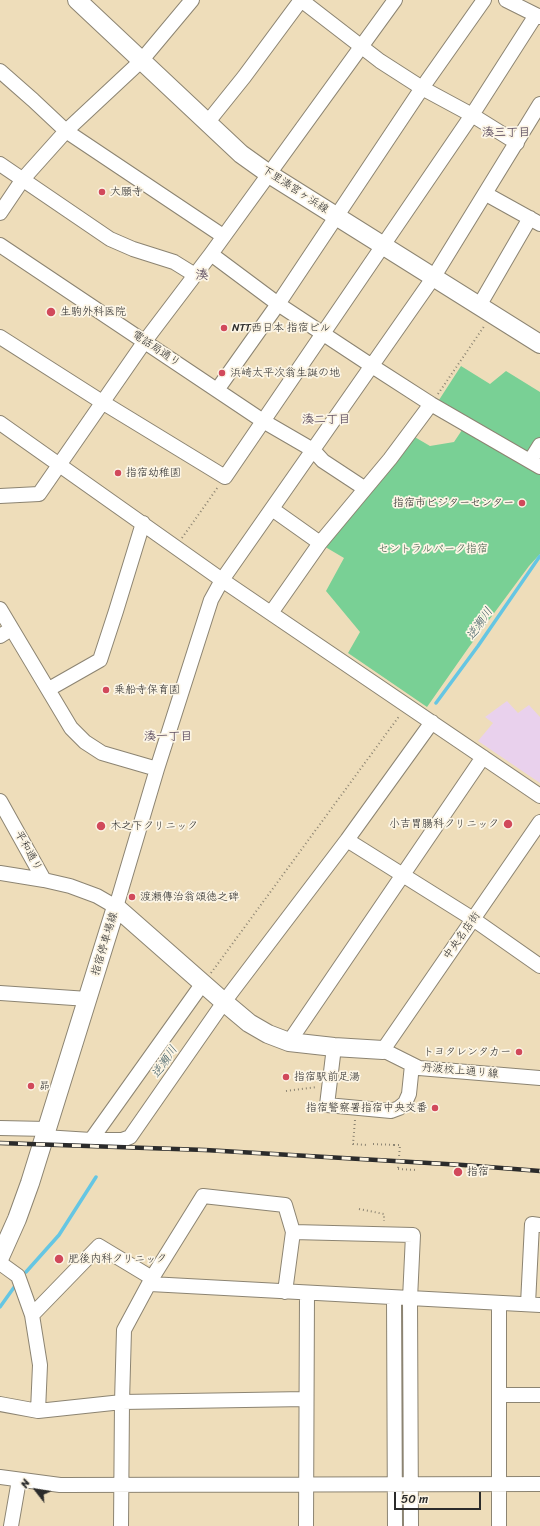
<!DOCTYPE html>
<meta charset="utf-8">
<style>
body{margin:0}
#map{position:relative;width:540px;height:1526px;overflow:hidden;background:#eeddba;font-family:Sriracha,sans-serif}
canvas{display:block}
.north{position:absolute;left:16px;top:1470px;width:40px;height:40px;-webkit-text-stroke:3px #fcf5e5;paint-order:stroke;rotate:301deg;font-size:11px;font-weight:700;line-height:16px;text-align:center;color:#2b2b2b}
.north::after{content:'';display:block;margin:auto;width:14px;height:18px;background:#2b2b2b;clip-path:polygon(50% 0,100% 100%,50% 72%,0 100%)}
.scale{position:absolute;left:394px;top:1492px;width:87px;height:18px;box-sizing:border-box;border:2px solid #2b2b2b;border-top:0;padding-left:5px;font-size:12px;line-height:14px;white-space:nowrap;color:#2b2b2b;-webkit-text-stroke:3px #fcf5e5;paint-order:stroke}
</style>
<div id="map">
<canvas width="540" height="1526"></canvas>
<div class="north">N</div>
<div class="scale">50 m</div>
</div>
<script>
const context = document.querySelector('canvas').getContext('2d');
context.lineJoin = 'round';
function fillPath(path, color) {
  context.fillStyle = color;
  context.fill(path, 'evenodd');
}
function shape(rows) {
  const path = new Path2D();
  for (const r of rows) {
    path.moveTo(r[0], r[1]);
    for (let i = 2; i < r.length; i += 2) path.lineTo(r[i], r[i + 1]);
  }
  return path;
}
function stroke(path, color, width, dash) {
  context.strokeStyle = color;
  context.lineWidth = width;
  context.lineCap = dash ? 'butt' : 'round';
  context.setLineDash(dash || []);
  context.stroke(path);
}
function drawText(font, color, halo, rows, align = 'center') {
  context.font = font + ' Sriracha,"Klee One",sans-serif';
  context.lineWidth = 3.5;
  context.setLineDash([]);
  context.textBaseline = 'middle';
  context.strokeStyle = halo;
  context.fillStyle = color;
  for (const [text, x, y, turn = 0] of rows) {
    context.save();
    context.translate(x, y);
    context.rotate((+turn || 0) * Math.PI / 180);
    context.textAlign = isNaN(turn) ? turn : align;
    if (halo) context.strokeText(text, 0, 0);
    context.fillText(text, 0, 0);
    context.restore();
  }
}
fillPath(shape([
 [507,701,518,713,529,705,540,717,540,783,478,741,493,723,485,717]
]), '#e9d1ed');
fillPath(shape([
 [461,366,490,384,506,371,540,392,540,439,530,454,440,404,439,400],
 [464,427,540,472,540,554,529,566,469,647,427,707,348,653,360,632,326,591,344,558,322,545,413,436,430,446,454,442]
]), '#79d095');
stroke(shape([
 [436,703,478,646,540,556],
 [26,1272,59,1235,96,1177],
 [0,1307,15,1286]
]), '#65c6e3', 3.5);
const minor = shape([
 [301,0,380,61,422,88,472,115,517,143],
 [506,0,540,17],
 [0,71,33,100,66,131,223,236],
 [207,123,244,77,301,0],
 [0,164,110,239,133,249,174,262,195,275],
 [486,194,540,224],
 [0,213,23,179,66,131,141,61,192,0],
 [0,245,263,421,313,450,323,461,364,488],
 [211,254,278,304,372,366,431,404,540,467],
 [479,306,530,218],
 [0,337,102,402,225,477,472,115,536,15],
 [217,390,278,304,422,88,484,0],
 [0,423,222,580,540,796],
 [530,461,540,445],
 [0,496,39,494,145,341,211,254,395,0],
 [272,509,320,543],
 [0,609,71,728,85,742,102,753,157,769],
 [271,613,320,543,390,459,431,404],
 [0,636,11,629],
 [49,689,100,660,116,611,143,523],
 [0,801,44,880],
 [540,822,383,1050,419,1068,540,1078],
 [347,840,473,919,540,966],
 [0,873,44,880,70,886,97,896,116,907,157,769,211,600,222,580,433,278,540,104],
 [0,993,88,999],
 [289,1042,483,757],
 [334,1047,327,1105,391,1111,399,1108,405,1103,409,1094,412,1065],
 [0,1128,47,1129],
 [44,1137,91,1140,203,983],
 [91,1140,122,1140,130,1137,224,1002,347,840,432,722],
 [0,1263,18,1276,32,1315,40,1365,38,1411],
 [150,1284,540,1305],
 [285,1292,293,1232,413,1235,410,1299,411,1526],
 [394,1298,395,1526],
 [528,1304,532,1224,540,1225],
 [32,1315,99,1246,152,1278],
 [499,1395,540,1395],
 [0,1404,38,1411,122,1402,306,1399],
 [0,1477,60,1485,540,1484],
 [11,1526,19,1480],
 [121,1526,122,1402,124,1330,152,1278,203,1196,285,1205,293,1232],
 [306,1526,307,1293],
 [499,1526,499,1303]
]);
const major = shape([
 [77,0,241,154,269,174,540,344],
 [0,1257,17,1219,30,1183,116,907,224,1002,249,1023,268,1034,289,1042,334,1047,383,1050]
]);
stroke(minor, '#8c8472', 16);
stroke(major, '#8c8472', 20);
stroke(shape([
 [438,394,485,325],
 [182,538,218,487],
 [211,973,400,715],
 [286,1091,317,1087],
 [355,1120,353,1144,367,1145],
 [373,1144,394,1145],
 [398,1169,417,1170],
 [359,1209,384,1214,384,1221]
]), '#8c8472', 2, [1, 3]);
stroke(minor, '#fff', 14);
stroke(major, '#fff', 18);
const rail = shape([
 [0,1143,205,1150,463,1165,540,1171]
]);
stroke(rail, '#2b2b2b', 4.5);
stroke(rail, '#fcf5e5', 3, [9]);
stroke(shape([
 [394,1145,400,1145,398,1169]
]), '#8c8472', 2, [1, 3]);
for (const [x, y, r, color] of [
 [102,192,4,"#d1495b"],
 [51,312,5,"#d1495b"],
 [224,328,4,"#d1495b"],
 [222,373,4,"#d1495b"],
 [118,473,4,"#d1495b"],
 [522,503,4,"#d1495b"],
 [106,690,4,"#d1495b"],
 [508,824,5,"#d1495b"],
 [101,826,5,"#d1495b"],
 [132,897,4,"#d1495b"],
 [519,1052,4,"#d1495b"],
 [286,1077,4,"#d1495b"],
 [31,1086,4,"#d1495b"],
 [435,1108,4,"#d1495b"],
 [458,1172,5,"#d1495b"],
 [59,1259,5,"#d1495b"]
]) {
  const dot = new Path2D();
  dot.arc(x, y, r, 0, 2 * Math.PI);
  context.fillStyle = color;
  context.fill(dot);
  stroke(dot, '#fcf5e5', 1.5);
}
drawText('11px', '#2b2b2b', '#fcf5e5', [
 ["下里湊宮ヶ浜線",295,190,33],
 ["電話局通り",156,349,34],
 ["平和通り",28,851,61],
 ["中央名店街",462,936,-55],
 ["指宿停車場線",105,944,-73],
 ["丹波校上通り線",460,1071,5]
]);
drawText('11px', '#2b2b2b', '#fcf5e5', [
 ["大願寺",110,192],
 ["生駒外科医院",60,312],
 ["NTT西日本 指宿ビル",232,328],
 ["浜崎太平次翁生誕の地",230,373],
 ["指宿幼稚園",126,473],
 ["指宿市ビジターセンター",514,503,"right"],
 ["乗船寺保育園",114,690],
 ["小吉胃腸科クリニック",499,824,"right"],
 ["木之下クリニック",110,826],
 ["渡瀬傳治翁頌徳之碑",140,897],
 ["トヨタレンタカー",511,1052,"right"],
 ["指宿駅前足湯",294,1077],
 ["昴",39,1086],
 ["指宿警察署指宿中央交番",427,1108,"right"],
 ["指宿",467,1172],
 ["肥後内科クリニック",68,1259]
], 'left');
drawText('11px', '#425d4b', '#fcf5e5', [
 ["セントラルパーク指宿",433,549]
]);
drawText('bold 12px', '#615163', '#fcf5e5', [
 ["湊三丁目",506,133],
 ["湊二丁目",326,420],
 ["湊一丁目",168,737]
]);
drawText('italic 12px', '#3c5a62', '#fcf5e5', [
 ["逆瀬川",480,624,-55],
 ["逆瀬川",165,1062,-56]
]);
drawText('bold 13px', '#615163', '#fcf5e5', [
 ["湊",202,276]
]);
</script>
